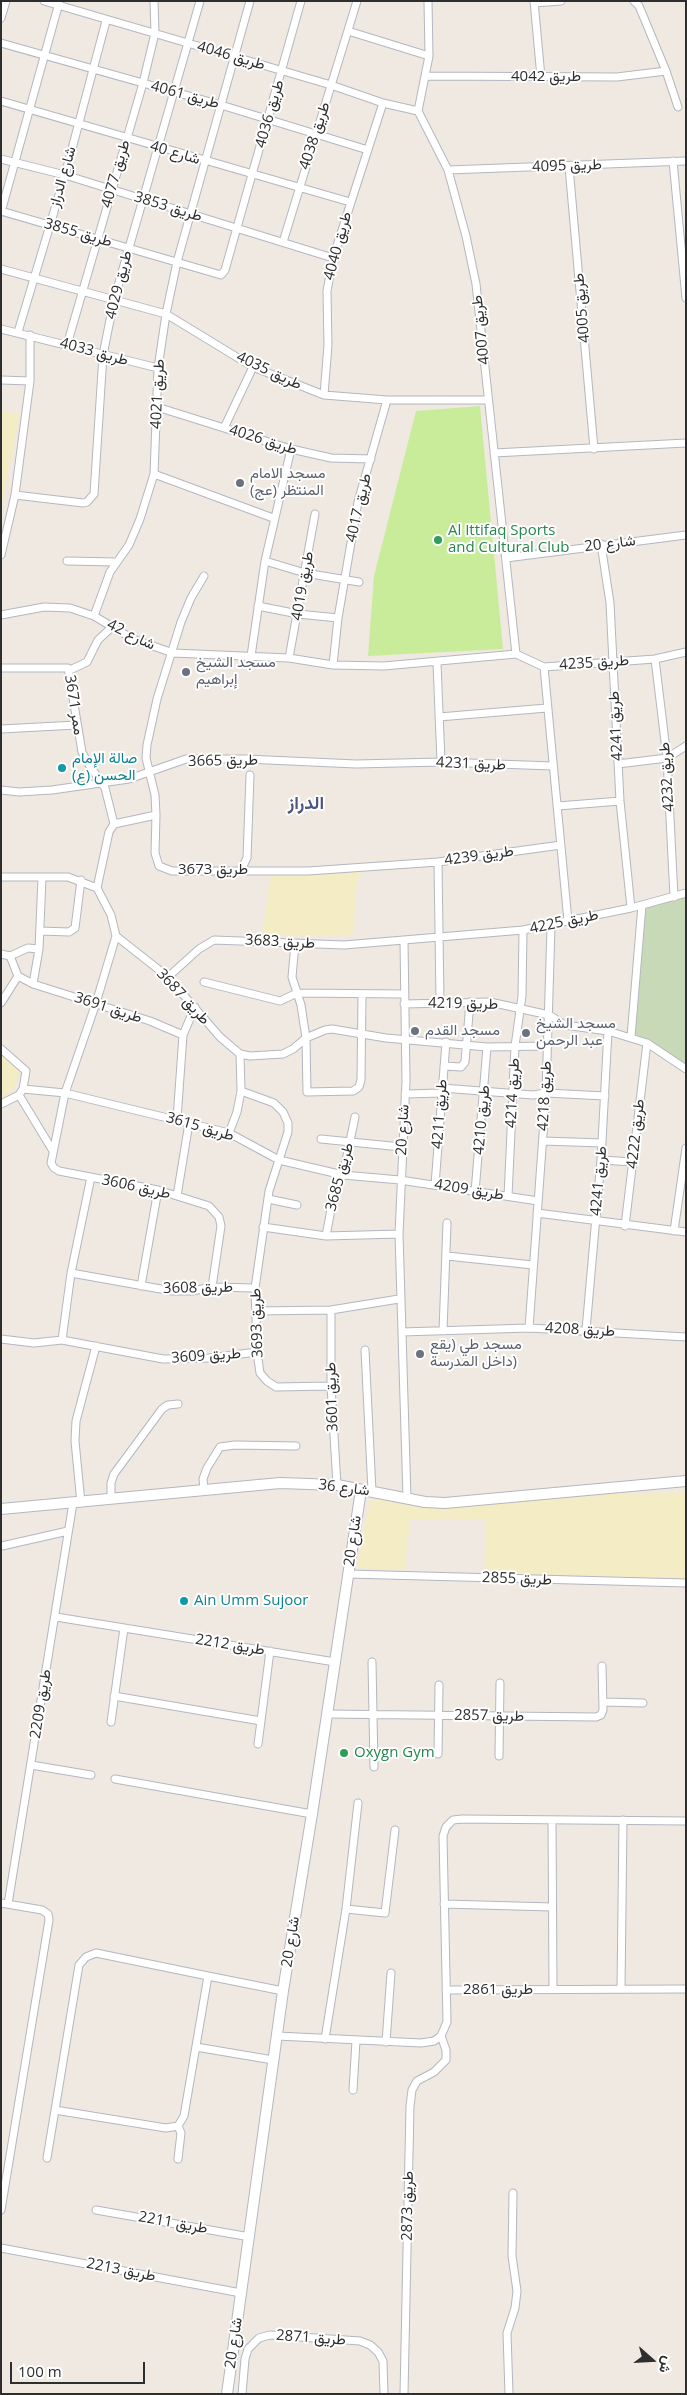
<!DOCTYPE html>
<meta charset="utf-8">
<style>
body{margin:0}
#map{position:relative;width:687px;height:2395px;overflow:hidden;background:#efe9e1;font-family:"Open Sans",Vazirmatn,sans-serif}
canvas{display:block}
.frame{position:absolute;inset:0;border:2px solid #2e2e2e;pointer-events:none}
.north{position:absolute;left:627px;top:2335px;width:50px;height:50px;-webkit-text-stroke:4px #fff;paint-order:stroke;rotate:109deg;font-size:14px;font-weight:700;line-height:20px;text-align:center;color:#2e2e2e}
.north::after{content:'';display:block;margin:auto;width:18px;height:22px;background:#2e2e2e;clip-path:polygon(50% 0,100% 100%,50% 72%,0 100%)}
.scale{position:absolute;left:10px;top:2362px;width:135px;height:22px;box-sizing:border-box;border:2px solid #2e2e2e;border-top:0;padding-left:6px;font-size:15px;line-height:18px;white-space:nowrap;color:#2e2e2e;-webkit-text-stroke:4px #fff;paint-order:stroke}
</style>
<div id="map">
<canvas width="687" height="2395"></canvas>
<div class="frame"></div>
<div class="north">ش</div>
<div class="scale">100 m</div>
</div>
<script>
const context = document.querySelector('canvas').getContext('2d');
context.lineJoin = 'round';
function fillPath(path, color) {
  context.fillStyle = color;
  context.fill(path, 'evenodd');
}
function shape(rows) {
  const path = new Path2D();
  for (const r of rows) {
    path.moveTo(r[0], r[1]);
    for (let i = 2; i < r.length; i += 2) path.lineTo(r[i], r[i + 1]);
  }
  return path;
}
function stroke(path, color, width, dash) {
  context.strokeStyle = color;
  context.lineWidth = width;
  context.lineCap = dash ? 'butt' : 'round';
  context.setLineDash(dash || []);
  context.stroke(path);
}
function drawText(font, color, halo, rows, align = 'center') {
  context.font = font + ' "Open Sans",Vazirmatn,sans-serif';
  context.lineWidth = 4;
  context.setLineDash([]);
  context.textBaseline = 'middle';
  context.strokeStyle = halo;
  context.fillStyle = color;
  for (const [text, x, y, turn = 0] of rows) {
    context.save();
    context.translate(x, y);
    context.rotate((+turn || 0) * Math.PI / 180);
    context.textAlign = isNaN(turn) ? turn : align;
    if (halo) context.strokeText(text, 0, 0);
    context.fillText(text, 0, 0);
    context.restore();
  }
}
fillPath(shape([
 [1,412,20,413,1,511],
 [360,871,355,893,354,936,262,936,271,873],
 [1,1050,20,1071,14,1089,1,1099],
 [686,1492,686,1579,484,1578,486,1519,410,1519,405,1570,357,1568,370,1500]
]), '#f3ecc5');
fillPath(shape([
 [686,893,686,1069,631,1037,642,905]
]), '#c8d9b8');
fillPath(shape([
 [480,406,503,649,368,656,374,576,416,411]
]), '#c9ec9a');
const street = shape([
 [44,1,331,85,383,103,418,111],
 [534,1,541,77],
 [634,1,639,6,666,71,678,107],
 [534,3,561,1],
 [1,18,6,1],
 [348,31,429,56],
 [1,43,221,105,368,150],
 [426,76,617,77,666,71],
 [1,101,350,202],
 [418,111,448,170,466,236,476,284,516,654],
 [418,111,429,56,428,1],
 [1,159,65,175,333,258],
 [673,161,686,298],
 [569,167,594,449],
 [448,170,686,161],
 [1,211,221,275,225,270,301,1],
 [1,212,59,3],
 [283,242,357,1],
 [1,269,166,314,253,367,324,395,387,400,487,400],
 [1,329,158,368],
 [18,332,65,175,106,21],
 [67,345,143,83,155,33,154,1],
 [1,380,30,381],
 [324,395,328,345,327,291,333,258,383,103],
 [157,407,291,449,331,458,371,459],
 [224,428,253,367],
 [494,453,686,443],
 [154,474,273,518],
 [15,495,83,503,87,502,94,494,103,355,114,300,200,1],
 [601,544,610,603,620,801,631,908],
 [1,555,15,495,30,381,30,335],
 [506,558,686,535],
 [67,561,116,562],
 [265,561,305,573,359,582],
 [204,576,191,598,181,622,157,699,147,745,146,758,155,795,156,815,155,853,159,866,172,871,308,871,438,862,561,845],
 [258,606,298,614,338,618],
 [1,615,44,607,70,608,94,616,133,639,173,653,289,658,333,665,384,666,516,654,544,667,655,659,686,652],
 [94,616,110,572,129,545,140,519,154,474,158,368,166,314,177,262,250,1],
 [251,656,265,561,291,449],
 [289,658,315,514],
 [655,659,667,758,674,897],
 [437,663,441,762],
 [333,665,338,618,358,502,387,400],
 [544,667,568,921],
 [1,668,68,668,82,752,86,760,105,788,114,824],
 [70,670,87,662,98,640,112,627],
 [439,717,547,708],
 [1,729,77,725],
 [618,764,667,758,686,746],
 [1,790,19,792,52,790,129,779,186,759,246,759,356,764,441,762,553,766],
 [558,806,620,801],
 [156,815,114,824,109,832,97,888,111,915,116,936,168,977,220,1037,240,1054,250,1056,283,1054,293,1049,306,1038,325,1030,332,1029,386,1038,487,1047,547,1046],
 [438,862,440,1002],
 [241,870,247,858,250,775],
 [1,877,68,877,97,888],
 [40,931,69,932,75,928,81,880],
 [116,936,96,1003,65,1093,51,1163,54,1168,59,1171,158,1190,209,1206,219,1217,221,1226,212,1287],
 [404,941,406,1081,399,1234,407,1498],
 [295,944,292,977,301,1005,306,1038,307,1092,353,1091,359,1087,361,1080,362,995],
 [1,954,10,956,28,948,39,949],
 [10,956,18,976,33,984,39,949,42,878],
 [168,977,199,949,214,940,344,945,523,930,631,908,686,893],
 [204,982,280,1001,297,993],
 [33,984,150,1021,183,1035],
 [297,993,404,994],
 [1,1003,18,976],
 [404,1004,490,1002,549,1015,565,1025,608,1031,647,1043,686,1069],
 [631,1037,642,905],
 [1,1049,26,1071,23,1089],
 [444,1066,461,1067,465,1062,470,1002],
 [442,1088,533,1095,546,1093,605,1096],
 [241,1091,274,1103,283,1112,288,1123,288,1132,269,1191,255,1288,257,1352,260,1373,267,1381,276,1387,331,1386],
 [405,1094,442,1093],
 [19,1095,53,1151],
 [1,1104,19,1095,23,1089,65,1093,229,1133,279,1160,343,1175,400,1180,538,1201],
 [177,1119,183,1035,195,1007],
 [229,1133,237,1112,241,1091,240,1054],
 [321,1139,401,1147],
 [543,1141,602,1143],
 [601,1160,633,1162],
 [435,1185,446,1042],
 [475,1192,487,1047],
 [177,1196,189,1123],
 [508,1196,515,1046,522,996,523,930],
 [268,1199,297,1205],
 [537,1213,686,1232],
 [625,1226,647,1043],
 [263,1227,326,1236,399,1234],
 [674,1231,686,1148],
 [326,1236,335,1188,343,1175,355,1117],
 [447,1256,533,1265],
 [71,1273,172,1291,192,1291,212,1287,255,1288],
 [141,1286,158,1190],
 [331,1310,331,1386,337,1485],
 [257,1311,331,1310,399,1299],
 [529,1328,546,1093,551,926],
 [586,1330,601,1160,608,1031],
 [443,1331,447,1223],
 [402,1332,529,1328,686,1337],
 [1,1339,34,1343,62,1340,163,1359,209,1358,257,1352],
 [62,1340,71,1273,91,1177],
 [365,1350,372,1491],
 [204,1489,203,1479,207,1468,220,1447,235,1445,296,1446],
 [111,1499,111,1483,114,1474,162,1409,168,1405,178,1404],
 [81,1503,75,1441,76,1421,96,1346],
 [2,1546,68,1531],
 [348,1574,686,1583],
 [56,1617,335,1662],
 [372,1662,374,1767],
 [114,1696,261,1721],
 [603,1702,643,1703],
 [327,1714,596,1717,601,1715,603,1710,602,1666],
 [111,1722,124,1628],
 [258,1744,270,1651],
 [438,1754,439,1685],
 [499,1756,500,1683],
 [31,1765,91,1775],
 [115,1779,312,1814],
 [552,1820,553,1989],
 [1,1903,42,1910,48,1914,49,1920,1,2210],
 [8,1904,73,1503],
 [444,1904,552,1907],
 [346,1909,385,1913,395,1830],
 [96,1953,208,1976,184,2116,178,2126,166,2128,55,2110,79,1965,86,1957,96,1953],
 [208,1976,283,1991],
 [621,1989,623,1820],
 [446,1990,686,1989],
 [277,2036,421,2043,434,2041,441,2036,447,2022,443,1836,446,1827,453,1820,462,1819,686,1821],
 [325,2039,346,1909,358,1803],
 [386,2042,391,1973],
 [196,2047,273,2060],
 [353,2090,356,2041],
 [47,2158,55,2110],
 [178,2159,181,2133,178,2126],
 [96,2210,250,2237],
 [1,2248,241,2293],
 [242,2394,245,2359,248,2349,259,2338,270,2335,360,2341,370,2345,378,2352,383,2361,384,2394],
 [404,2394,410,2106,412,2090,417,2081,434,2072,446,2060,446,2050,441,2036],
 [509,2394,507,2333,515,2308,517,2291,512,2256,513,2193]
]);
const secondary = shape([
 [1,1509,280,1483,337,1485,425,1502,445,1503,686,1481],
 [227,2394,283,1991,312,1814,361,1490]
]);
stroke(street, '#b4b7c1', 9);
stroke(secondary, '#b4b7c1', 12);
stroke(street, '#fff', 7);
stroke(secondary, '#fff', 10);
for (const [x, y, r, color] of [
 [240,483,5,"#6b7280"],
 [438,540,5,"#2e9e5b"],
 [186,672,5,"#6b7280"],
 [62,768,5,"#0f9aa8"],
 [415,1031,5,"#6b7280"],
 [526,1033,5,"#6b7280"],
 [420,1354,5,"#6b7280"],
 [184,1601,5,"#0f9aa8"],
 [344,1753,5,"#2e9e5b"]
]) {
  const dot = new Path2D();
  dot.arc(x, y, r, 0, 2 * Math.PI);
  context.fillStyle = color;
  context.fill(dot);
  stroke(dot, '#fff', 2);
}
drawText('15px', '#2e2e2e', '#fff', [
 ["طريق 4046",231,56,16],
 ["طريق 4042",546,77],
 ["طريق 4061",185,95,15],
 ["طريق 4036",270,114,-74],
 ["طريق 4038",315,136,-72],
 ["شارع 40",175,153,16],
 ["طريق 4095",567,166,-2],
 ["طريق 4077",116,174,-74],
 ["شارع الدراز",63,177,-74],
 ["طريق 3853",168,207,17],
 ["طريق 3855",78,233,16],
 ["طريق 4040",338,246,-75],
 ["طريق 4029",119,285,-76],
 ["طريق 4005",582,308,-95],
 ["طريق 4007",481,330,-96],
 ["طريق 4033",94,352,15],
 ["طريق 4035",269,371,25],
 ["طريق 4021",158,394,-87],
 ["طريق 4026",263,440,17],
 ["طريق 4017",359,508,-77],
 ["شارع 20",610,544,-7],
 ["طريق 4019",303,586,-80],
 ["شارع 42",131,635,26],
 ["طريق 4235",594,663,-4],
 ["ممر 3671",74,705,81],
 ["طريق 4241",616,726,-93],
 ["طريق 3665",223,761,-1],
 ["طريق 4231",471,764,2],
 ["طريق 4232",667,777,-94],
 ["طريق 4239",479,856,-8],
 ["طريق 3673",213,870],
 ["طريق 4225",564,922,-12],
 ["طريق 3683",280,942,3],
 ["طريق 3687",183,997,47],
 ["طريق 4219",463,1004,1],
 ["طريق 3691",108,1008,18],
 ["طريق 4214",513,1093,-87],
 ["طريق 4218",545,1096,-87],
 ["طريق 4211",440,1114,-86],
 ["طريق 4210",482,1120,-85],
 ["طريق 3615",200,1127,16],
 ["شارع 20",403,1130,-87],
 ["طريق 4222",636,1134,-84],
 ["طريق 3685",340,1177,-75],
 ["طريق 4241",599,1181,-85],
 ["طريق 3606",136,1187,12],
 ["طريق 4209",469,1190,9],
 ["طريق 3608",198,1288,-1],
 ["طريق 3693",257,1323,-92],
 ["طريق 4208",580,1330,3],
 ["طريق 3609",206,1356,-4],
 ["طريق 3601",332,1397,-92],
 ["شارع 36",344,1488,7],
 ["شارع 20",353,1541,-82],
 ["طريق 2855",517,1579,2],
 ["طريق 2212",230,1645,9],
 ["طريق 2209",41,1704,-81],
 ["طريق 2857",489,1716,1],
 ["شارع 20",291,1942,-81],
 ["طريق 2861",498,1990],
 ["طريق 2873",408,2206,-89],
 ["طريق 2211",173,2223,10],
 ["طريق 2213",121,2270,11],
 ["طريق 2871",311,2338,4],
 ["شارع 20",234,2343,-82]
]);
drawText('15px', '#5b616d', '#fff', [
 ["مسجد الامام",250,474],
 ["المنتظر (عج)",250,491],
 ["مسجد الشيخ",196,663],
 ["إبراهيم",196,680],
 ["مسجد الشيخ",536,1024],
 ["عبد الرحمن",536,1041],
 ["مسجد القدم",425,1031],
 ["مسجد طي (يقع",430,1345],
 ["داخل المدرسة)",430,1362]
], 'left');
drawText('15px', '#27864d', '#fff', [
 ["Al Ittifaq Sports",448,531],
 ["and Cultural Club",448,548],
 ["Oxygn Gym",354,1753]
], 'left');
drawText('15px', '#0d838f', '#fff', [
 ["صالة الإمام",72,759],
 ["الحسن (ع)",72,776],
 ["Ain Umm Sujoor",194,1601]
], 'left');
drawText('bold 18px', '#4d5680', '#fff', [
 ["الدراز",306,804]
]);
</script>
